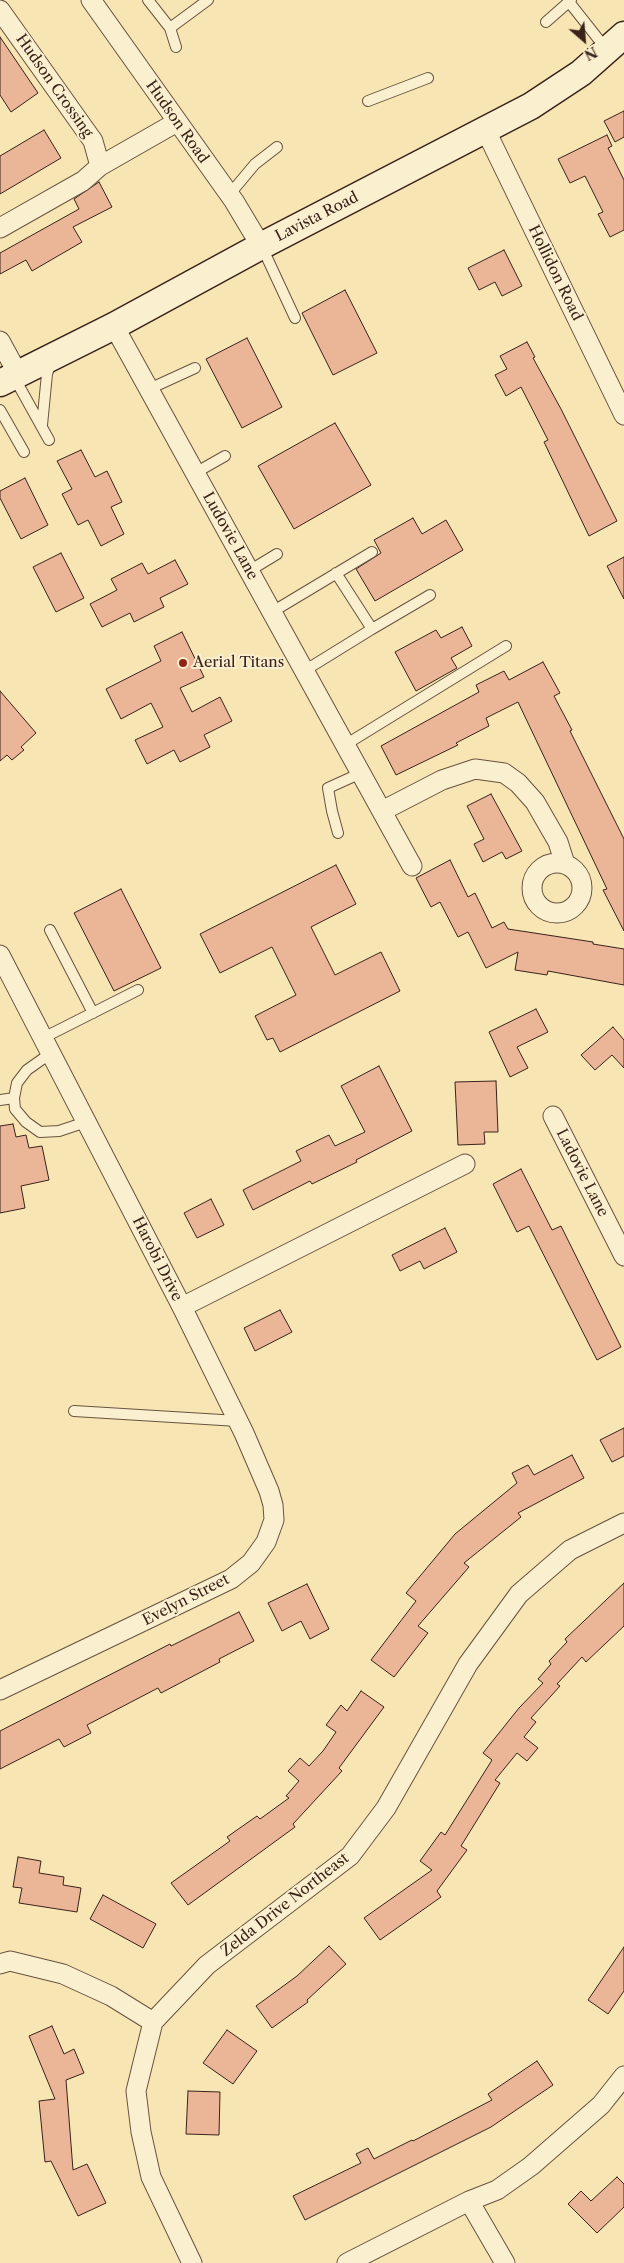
<!DOCTYPE html>
<style>
body{margin:0}
#map{position:relative;width:624px;height:2263px;overflow:hidden;background:#f7e6b3;font-family:"Libre Caslon Text",serif}
canvas{display:block}
.north{position:absolute;left:559px;top:15px;width:50px;height:50px;-webkit-text-stroke:4px #faefce;paint-order:stroke;rotate:153deg;font-size:14px;font-weight:700;line-height:20px;text-align:center;color:#39221a}
.north::after{content:'';display:block;margin:auto;width:18px;height:22px;background:#39221a;clip-path:polygon(50% 0,100% 100%,50% 72%,0 100%)}
</style>
<div id="map">
<canvas width="624" height="2263"></canvas>
<div class="north">N</div>
</div>
<script>
const context = document.querySelector('canvas').getContext('2d');
context.lineJoin = 'round';
function fillPath(path, color) {
  context.fillStyle = color;
  context.fill(path, 'evenodd');
}
function shape(rows) {
  const path = new Path2D();
  for (const r of rows) {
    if (r.length === 3) {
      path.moveTo(r[0] + r[2], r[1]);
      path.arc(r[0], r[1], r[2], 0, 2 * Math.PI);
      continue;
    }
    path.moveTo(r[0], r[1]);
    for (let i = 2; i < r.length; i += 2) path.lineTo(r[i], r[i + 1]);
  }
  return path;
}
function stroke(path, color, width, dash) {
  context.strokeStyle = color;
  context.lineWidth = width;
  context.lineCap = dash ? 'butt' : 'round';
  context.setLineDash(dash || []);
  context.stroke(path);
}
function drawText(font, color, halo, rows, align = 'center') {
  context.font = font + ' "Libre Caslon Text",serif';
  context.lineWidth = 4;
  context.setLineDash([]);
  context.textBaseline = 'middle';
  context.strokeStyle = halo;
  context.fillStyle = color;
  for (const [text, x, y, turn = 0] of rows) {
    context.save();
    context.translate(x, y);
    context.rotate((+turn || 0) * Math.PI / 180);
    context.textAlign = isNaN(turn) ? turn : align;
    if (halo) context.strokeText(text, 0, 0);
    context.fillText(text, 0, 0);
    context.restore();
  }
}
const building = shape([
 [0,37,38,93,11,112,0,95,0,37],
 [624,111,624,137,615,142,604,121,624,111],
 [44,130,61,158,0,194,0,156,44,130],
 [607,135,612,146,608,148,624,180,624,230,610,237,598,214,603,212,585,176,570,183,558,159,607,135],
 [99,182,112,207,73,227,82,242,32,271,26,260,0,274,0,253,79,209,74,199,99,182],
 [504,250,522,286,502,296,495,282,479,290,468,268,504,250],
 [345,290,377,353,333,375,302,313,345,290],
 [247,338,282,407,242,428,206,359,247,338],
 [527,342,535,357,533,358,561,409,617,521,589,536,544,442,548,440,521,387,506,396,495,375,507,369,500,356,527,342],
 [335,423,371,485,294,529,258,466,335,423],
 [81,450,95,477,107,471,122,502,111,507,124,534,101,546,88,520,78,525,62,494,72,489,57,461,81,450],
 [25,478,48,525,21,539,0,498,0,491,25,478],
 [413,518,422,534,446,520,463,550,375,601,356,569,381,553,374,540,413,518],
 [61,553,84,598,56,612,33,567,61,553],
 [624,557,624,599,607,566,624,557],
 [175,560,188,584,160,598,164,607,134,622,130,613,102,627,90,604,117,590,111,579,142,563,148,574,175,560],
 [462,627,472,646,451,658,457,668,416,691,395,652,436,630,441,638,462,627],
 [182,632,204,677,180,688,192,712,220,697,232,721,204,735,210,747,180,762,174,750,147,764,135,740,163,727,151,703,121,719,106,689,161,661,154,646,182,632],
 [543,662,560,693,554,696,572,730,570,731,624,839,624,931,603,890,607,889,518,702,486,718,489,726,456,743,458,745,396,775,381,746,479,692,476,685,504,671,509,680,543,662],
 [0,691,36,733,21,747,24,750,12,760,7,755,0,761,0,691],
 [491,794,522,851,506,859,502,852,483,862,474,844,484,839,467,806,491,794],
 [450,860,468,897,475,893,492,928,504,922,508,929,593,942,593,944,624,949,624,985,548,971,547,975,515,970,518,952,486,968,468,932,458,937,440,902,431,907,416,878,450,860],
 [336,865,356,904,311,927,335,975,381,952,400,991,280,1052,273,1038,267,1040,255,1016,296,995,272,947,220,973,200,934,336,865],
 [121,889,161,968,114,991,74,913,121,889],
 [536,1009,548,1032,517,1047,528,1068,510,1077,489,1032,536,1009],
 [613,1027,624,1040,624,1068,612,1055,595,1070,581,1055,613,1027],
 [379,1066,412,1131,356,1160,357,1162,312,1184,310,1181,253,1210,243,1190,301,1161,296,1151,329,1135,335,1146,365,1132,341,1086,379,1066],
 [496,1081,498,1132,484,1132,485,1144,458,1145,455,1082,496,1081],
 [13,1124,16,1137,26,1135,29,1148,42,1146,49,1180,21,1186,25,1208,0,1213,0,1126,13,1124],
 [521,1169,552,1230,561,1226,621,1347,597,1360,529,1226,517,1232,493,1184,521,1169],
 [211,1199,224,1225,197,1238,184,1213,211,1199],
 [445,1228,457,1252,424,1269,420,1261,400,1271,392,1255,445,1228],
 [280,1310,292,1332,255,1351,244,1328,280,1310],
 [624,1428,624,1456,612,1462,600,1440,624,1428],
 [572,1455,584,1478,518,1513,521,1517,464,1563,469,1567,418,1626,428,1633,394,1677,371,1660,416,1601,406,1593,455,1534,517,1483,512,1473,528,1465,534,1475,572,1455],
 [624,1583,624,1626,586,1662,582,1657,557,1684,560,1686,531,1718,536,1722,524,1737,538,1748,527,1761,517,1753,495,1780,500,1783,461,1846,467,1850,437,1891,441,1897,380,1940,364,1918,432,1870,420,1861,441,1832,445,1835,492,1760,483,1753,519,1708,543,1683,538,1679,551,1664,549,1661,567,1642,565,1639,624,1583],
 [307,1584,329,1629,310,1639,301,1621,282,1631,268,1603,307,1584],
 [239,1612,254,1641,219,1659,220,1662,161,1693,158,1688,87,1725,91,1733,64,1747,59,1739,0,1769,0,1731,170,1644,171,1646,239,1612],
 [361,1691,384,1707,339,1768,342,1771,293,1824,295,1827,188,1905,171,1883,230,1841,227,1837,257,1816,260,1819,289,1798,286,1796,299,1781,288,1771,300,1758,309,1766,323,1751,336,1732,326,1725,341,1705,347,1711,361,1691],
 [18,1857,41,1861,39,1873,64,1877,63,1885,81,1888,77,1912,19,1903,22,1888,13,1887,18,1857],
 [103,1895,156,1924,143,1948,90,1919,103,1895],
 [329,1946,346,1964,307,2000,308,2002,272,2028,256,2006,297,1976,329,1946],
 [624,1947,624,1991,608,2014,588,2000,624,1947],
 [52,2026,64,2054,74,2049,84,2073,66,2080,73,2170,87,2164,106,2203,78,2216,51,2161,45,2162,39,2101,55,2099,29,2036,52,2026],
 [227,2030,257,2051,233,2084,203,2063,227,2030],
 [537,2061,553,2085,491,2127,305,2220,293,2196,361,2163,356,2154,368,2148,374,2159,412,2140,413,2141,492,2100,488,2094,537,2061],
 [188,2091,220,2092,219,2135,186,2134,188,2091],
 [617,2177,624,2184,624,2207,597,2233,568,2204,581,2191,591,2201,617,2177]
]);
fillPath(building, '#ebb597');
stroke(building, '#39221a', 1);
const service = shape([
 [148,0,170,28,176,47],
 [569,2,607,50],
 [546,22,571,0],
 [170,28,208,0],
 [368,101,428,78],
 [229,195,255,164,277,147],
 [262,247,295,318],
 [14,377,49,440],
 [149,389,195,368],
 [0,410,24,452],
 [42,425,47,374,51,362],
 [195,473,225,456],
 [249,571,277,554],
 [272,612,372,552],
 [372,629,430,595],
 [304,671,372,629,336,573],
 [345,745,506,646],
 [338,833,332,811,328,788,361,773],
 [50,930,93,1013],
 [43,1038,138,990],
 [51,1053,27,1070,17,1083,14,1098,15,1109,26,1122,40,1132,59,1131,86,1122],
 [0,1100,14,1098],
 [74,1411,238,1421]
]);
const minor = shape([
 [91,0,234,201,261,246],
 [0,10,93,141,100,166],
 [486,131,624,415],
 [0,228,83,181,100,166,177,122],
 [114,326,412,866],
 [0,341,18,374],
 [382,811,442,780,475,769,504,773,518,783,535,802,558,842,565,864],
 [557,888,25],
 [0,955,182,1307,244,1433,269,1491,273,1505,274,1520,266,1542,251,1563,231,1579,0,1690],
 [553,1116,624,1256],
 [182,1307,465,1164],
 [0,1964,10,1961,63,1974,111,1996,153,2022],
 [469,2201,505,2263],
 [192,2263,151,2177,141,2132,136,2091,153,2022,207,1965,350,1856,386,1808,468,1664,519,1594,570,1550,624,1523],
 [347,2263,469,2201,497,2190,531,2166,601,2105,624,2076]
]);
const secondary = shape([
 [0,383,114,326,261,246,531,106,581,73,624,35]
]);
stroke(service, '#685340', 12);
stroke(minor, '#685340', 21);
stroke(secondary, '#39221a', 29);
stroke(service, '#faefce', 10);
stroke(minor, '#faefce', 19);
stroke(secondary, '#faefce', 26);
for (const [x, y, r, color] of [
 [183,663,5,"#8f2418"]
]) {
  const dot = new Path2D();
  dot.arc(x, y, r, 0, 2 * Math.PI);
  context.fillStyle = color;
  context.fill(dot);
  stroke(dot, '#faefce', 2);
}
drawText('15px', '#39221a', '#faefce', [
 ["Hudson Crossing",54,86,55],
 ["Hudson Road",177,122,55],
 ["Lavista Road",317,217,-27],
 ["Hollidon Road",555,273,64],
 ["Ludovie Lane",230,536,61],
 ["Ladovie Lane",582,1173,63],
 ["Harobi Drive",157,1259,63],
 ["Evelyn Street",186,1600,-27],
 ["Zelda Drive Northeast",285,1905,-38]
]);
drawText('15px', '#39221a', '#faefce', [
 ["Aerial Titans",193,663]
], 'left');
</script>
